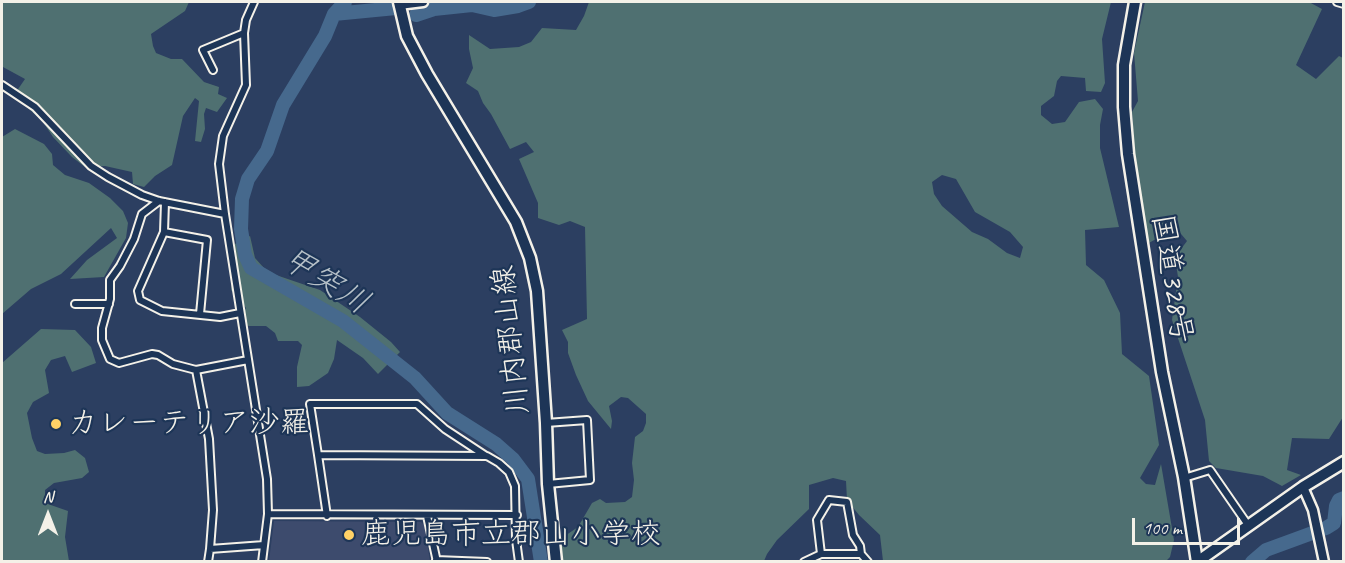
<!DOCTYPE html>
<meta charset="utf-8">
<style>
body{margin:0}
#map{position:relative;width:1345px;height:563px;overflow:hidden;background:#2c3f61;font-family:Caveat,sans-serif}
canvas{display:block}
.frame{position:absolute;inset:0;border:3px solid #f4f1e8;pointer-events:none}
.north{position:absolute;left:18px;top:485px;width:60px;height:60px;-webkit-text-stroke:4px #1d3557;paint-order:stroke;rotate:0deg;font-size:16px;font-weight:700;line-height:24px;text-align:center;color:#f4f1e8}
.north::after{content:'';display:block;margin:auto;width:21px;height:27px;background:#f4f1e8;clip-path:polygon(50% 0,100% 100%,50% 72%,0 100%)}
.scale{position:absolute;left:1132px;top:518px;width:108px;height:27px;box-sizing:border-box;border:3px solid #f4f1e8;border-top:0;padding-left:8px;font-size:18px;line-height:21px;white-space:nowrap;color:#f4f1e8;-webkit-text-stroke:4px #1d3557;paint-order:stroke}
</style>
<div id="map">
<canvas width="1345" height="563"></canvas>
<div class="frame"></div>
<div class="north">N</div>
<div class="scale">100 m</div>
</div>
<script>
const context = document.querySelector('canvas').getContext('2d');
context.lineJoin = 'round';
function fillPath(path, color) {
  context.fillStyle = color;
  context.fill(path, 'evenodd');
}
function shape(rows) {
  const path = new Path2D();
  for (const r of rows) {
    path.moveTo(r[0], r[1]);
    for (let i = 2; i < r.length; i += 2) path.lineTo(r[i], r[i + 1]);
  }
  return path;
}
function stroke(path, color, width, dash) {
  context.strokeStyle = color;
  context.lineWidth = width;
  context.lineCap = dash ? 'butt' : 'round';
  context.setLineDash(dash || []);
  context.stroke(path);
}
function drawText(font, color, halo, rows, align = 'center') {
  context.font = font + ' Caveat,"Klee One",sans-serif';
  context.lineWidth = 4.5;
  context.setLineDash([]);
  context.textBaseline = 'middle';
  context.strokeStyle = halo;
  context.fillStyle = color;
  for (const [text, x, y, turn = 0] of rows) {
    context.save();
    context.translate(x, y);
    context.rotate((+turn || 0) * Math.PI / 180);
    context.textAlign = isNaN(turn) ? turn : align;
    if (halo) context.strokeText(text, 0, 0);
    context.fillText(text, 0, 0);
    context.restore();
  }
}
fillPath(shape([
 [274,521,421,522,424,525,430,561,269,561]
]), '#3d4b6d');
fillPath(shape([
 [2,2,189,2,185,11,151,34,153,46,156,53,171,59,182,59,204,82,219,87,218,94,227,98,217,112,206,108,204,114,205,129,201,142,195,141,199,101,195,98,183,116,172,165,155,176,144,187,133,184,132,172,105,166,85,167,72,157,53,137,43,122,14,95,25,79,3,67,2,68],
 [589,2,1111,2,1102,39,1105,83,1101,92,1086,91,1085,78,1061,76,1057,81,1054,96,1041,106,1041,115,1052,124,1065,122,1079,102,1095,99,1103,109,1100,125,1100,148,1119,227,1085,230,1086,265,1104,280,1120,313,1122,354,1149,376,1159,445,1140,478,1146,484,1155,485,1161,464,1174,540,1170,557,1165,562,883,561,880,535,859,515,847,500,846,481,833,478,809,485,809,509,777,540,767,554,764,561,559,561,556,542,578,527,592,503,600,499,606,503,625,502,632,497,634,480,632,463,635,437,643,431,646,423,646,414,628,398,621,397,609,406,612,421,611,429,588,401,576,375,568,353,568,342,562,330,587,319,585,227,570,221,559,225,538,218,538,203,519,159,534,152,526,142,510,149,491,114,483,103,478,91,466,83,473,68,469,49,469,35,490,49,519,47,531,42,542,28,576,30,584,16],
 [942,175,956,179,975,212,1010,232,1023,247,1020,258,1007,253,988,239,972,232,942,206,934,194,932,182],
 [1145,2,1309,2,1322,9,1296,65,1316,79,1339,56,1343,58,1343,417,1329,439,1292,438,1287,470,1301,475,1282,486,1263,476,1216,468,1209,461,1205,420,1172,320,1178,277,1175,257,1187,241,1176,228,1147,244,1135,160,1132,112,1138,101,1134,53],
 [15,129,44,144,52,154,53,165,65,175,89,183,110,198,123,211,128,223,126,238,104,277,70,279,87,260,117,238,111,228,61,274,31,289,2,314,2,137],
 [250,236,255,258,264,268,276,275,320,290,360,317,391,342,400,352,378,374,363,358,337,340,334,359,328,373,309,386,297,387,297,367,302,345,298,341,278,341,275,333,266,326,249,326,238,322,246,308,231,290,235,244],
 [41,329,75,330,91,347,96,363,72,372,65,356,51,360,45,370,49,393,33,402,27,413,32,438,37,451,45,454,64,453,75,450,85,458,89,472,82,478,54,483,45,490,45,503,68,511,65,537,69,561,2,561,2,363]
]), '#4f7071');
stroke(shape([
 [345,2,334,14,325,36,283,105,267,151,248,179,242,199,241,229,245,255,251,268,343,321,415,378,447,413,496,444,513,459,528,479,541,562],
 [334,14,396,8],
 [416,15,434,9,472,5,494,10,518,6,529,2],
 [1252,562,1266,550,1326,528,1334,523,1336,506,1339,500,1344,498]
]), '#46698d', 14);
const minor = shape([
 [254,2,246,20,244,33,246,85,223,136,219,164,225,214,267,479,268,514,262,562],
 [1337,2,1344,4],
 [213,70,203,50,244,33],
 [2,85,35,107,91,166,108,177,142,195,159,201,225,214],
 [159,201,142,214,134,239,120,266,110,280,110,299,102,328,102,340,110,359,119,363,152,354,158,355,173,364,196,370,248,360],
 [165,202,164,232,138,291,140,300,162,311,220,317,240,313],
 [164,232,207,240,200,314],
 [75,304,109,304],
 [196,370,209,439,213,510,210,549,264,545],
 [546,423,587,420,590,480,548,484],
 [318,455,310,404,417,404,445,429,486,456],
 [1184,478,1210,470,1248,525],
 [268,514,517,515],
 [327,516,318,455,487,456,499,463,509,472,515,486,516,540,519,562],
 [427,516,437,562],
 [821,554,817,520,829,500,847,502,853,535,860,546,861,554],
 [436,560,487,562],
 [208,562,210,549],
 [804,562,821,554,861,554,868,562]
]);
const tertiary = shape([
 [399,5,423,2],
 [1303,487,1313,510,1324,562]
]);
const primary = shape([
 [399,2,407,36,427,74,516,222,530,258,537,291,546,423,548,484,556,562],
 [1197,562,1303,487,1344,462]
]);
const trunk = shape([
 [1135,2,1124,65,1124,107,1128,154,1162,372,1184,477,1197,562]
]);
stroke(minor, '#f4f1e8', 10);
stroke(tertiary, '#f4f1e8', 13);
stroke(primary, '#f4f1e8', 15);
stroke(trunk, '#f4f1e8', 15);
stroke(minor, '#1d3557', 6);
stroke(tertiary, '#1d3557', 8);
stroke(primary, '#1d3557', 10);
stroke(trunk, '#1d3557', 10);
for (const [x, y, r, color] of [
 [56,424,6,"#ffd166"],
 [349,535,6,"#ffd166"]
]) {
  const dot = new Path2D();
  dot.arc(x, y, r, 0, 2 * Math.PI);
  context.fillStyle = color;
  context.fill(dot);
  stroke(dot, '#1d3557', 2);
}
drawText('30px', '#f4f1e8', '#1d3557', [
 ["国道328号",1171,279,81],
 ["川内郡山線",512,340,-96]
]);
drawText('30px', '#f4f1e8', '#1d3557', [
 ["カレーテリア沙羅",68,424],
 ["鹿児島市立郡山小学校",361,535]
], 'left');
drawText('italic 32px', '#b7c1c8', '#1d3557', [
 ["甲突川",325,282,32]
]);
</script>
